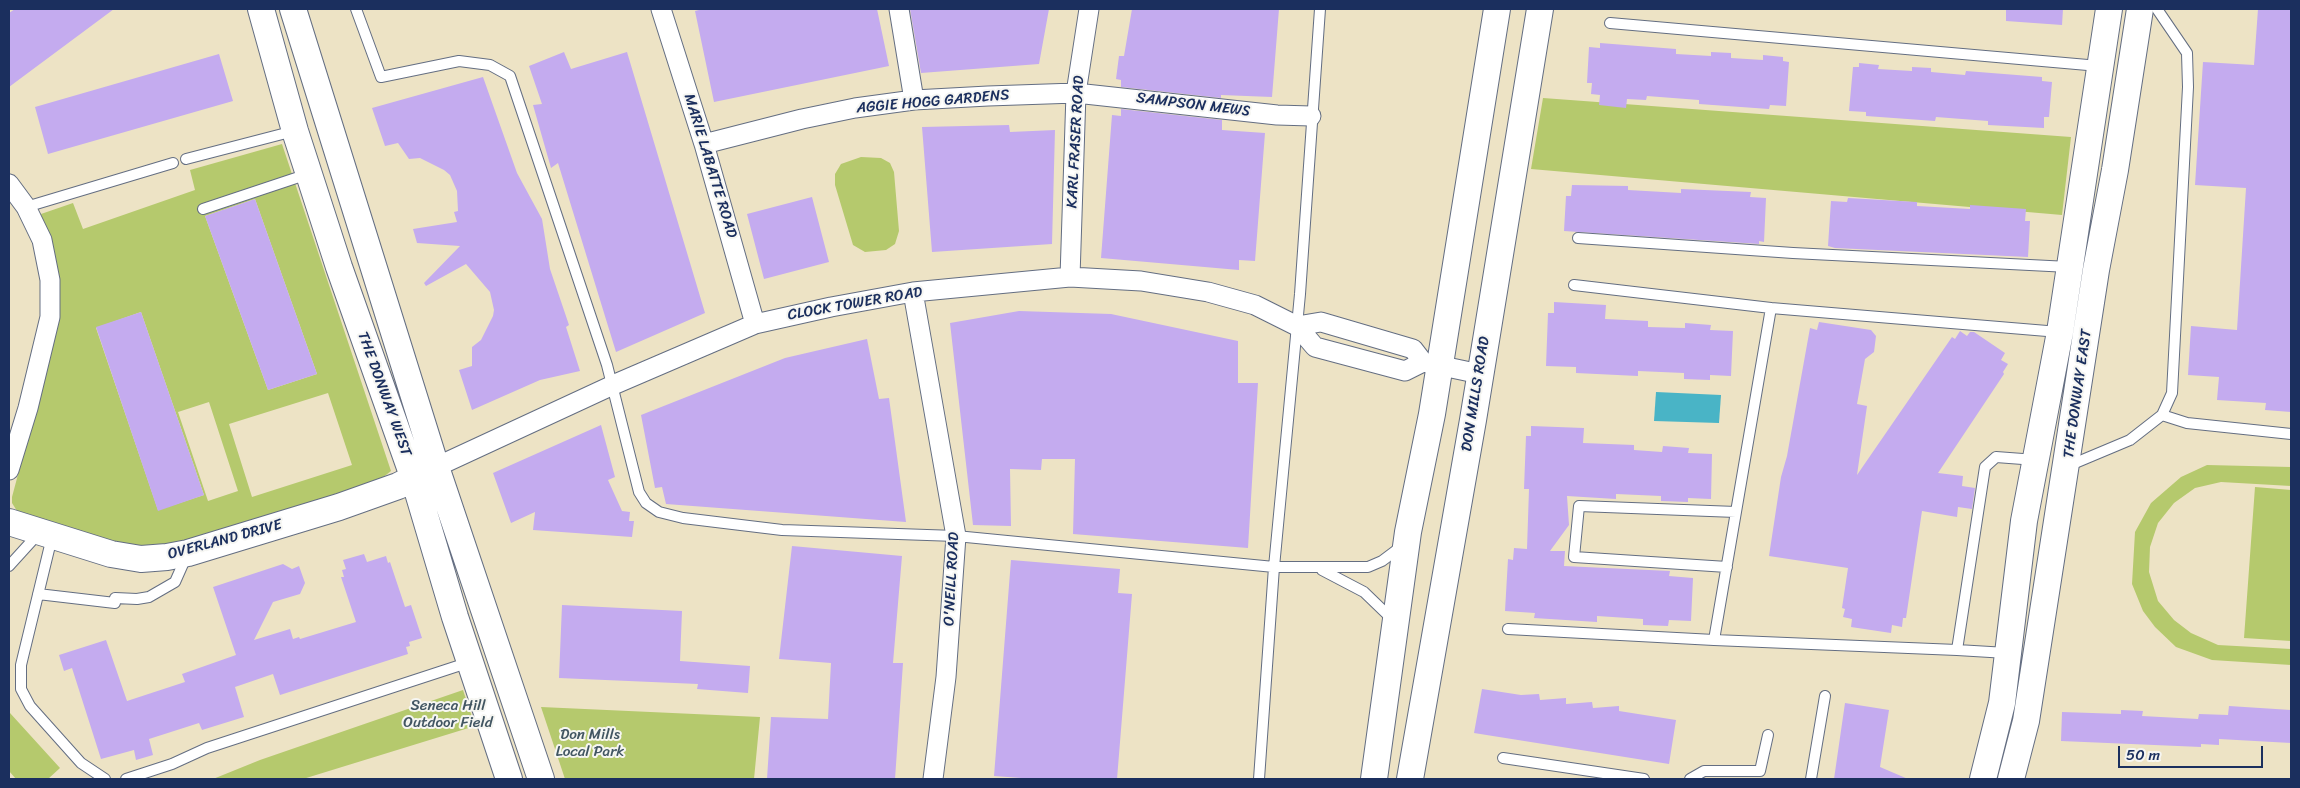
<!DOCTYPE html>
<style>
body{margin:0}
#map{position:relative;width:2300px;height:788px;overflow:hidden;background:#ede3c5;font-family:Sriracha,sans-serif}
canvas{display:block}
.frame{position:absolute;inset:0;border:10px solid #1b2f5e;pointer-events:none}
.scale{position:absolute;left:2118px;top:746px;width:145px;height:22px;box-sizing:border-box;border:2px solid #1b2f5e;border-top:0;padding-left:6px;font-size:15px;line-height:18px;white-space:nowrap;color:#1b2f5e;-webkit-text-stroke:4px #f6f6f2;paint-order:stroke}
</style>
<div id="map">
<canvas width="2300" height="788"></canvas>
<div class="frame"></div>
<div class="scale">50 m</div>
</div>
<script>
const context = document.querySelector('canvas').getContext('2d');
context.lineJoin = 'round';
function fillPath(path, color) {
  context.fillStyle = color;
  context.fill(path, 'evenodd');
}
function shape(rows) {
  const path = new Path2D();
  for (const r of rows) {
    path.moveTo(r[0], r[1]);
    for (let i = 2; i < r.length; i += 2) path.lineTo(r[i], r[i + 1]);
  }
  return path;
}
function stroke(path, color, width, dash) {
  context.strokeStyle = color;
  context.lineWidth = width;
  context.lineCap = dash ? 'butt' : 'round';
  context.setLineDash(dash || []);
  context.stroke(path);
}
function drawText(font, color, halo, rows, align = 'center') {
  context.font = font + ' Sriracha,sans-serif';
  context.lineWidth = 4;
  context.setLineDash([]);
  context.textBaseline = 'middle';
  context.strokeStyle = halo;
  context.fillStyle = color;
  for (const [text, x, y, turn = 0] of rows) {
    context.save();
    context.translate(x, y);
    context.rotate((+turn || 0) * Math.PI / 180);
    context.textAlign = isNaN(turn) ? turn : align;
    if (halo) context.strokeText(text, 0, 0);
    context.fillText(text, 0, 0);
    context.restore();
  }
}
fillPath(shape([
 [1543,98,2071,137,2062,215,1531,169],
 [282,144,391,471,381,479,177,547,137,551,17,511,12,503,12,497,60,317,60,292,55,260,41,214,73,203,83,229,195,190,190,170],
 [255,199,317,374,268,390,205,216],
 [141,312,204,495,158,510,96,328],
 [328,393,352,465,252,497,229,424],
 [209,402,238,491,208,501,178,412],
 [861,157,881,158,890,163,894,172,899,231,895,244,886,250,865,252,853,245,835,185,835,174,841,164],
 [2207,465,2291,467,2291,486,2221,482,2195,488,2174,503,2158,523,2150,547,2149,572,2158,601,2174,620,2191,633,2218,645,2291,649,2291,665,2212,660,2176,647,2155,627,2143,611,2132,584,2135,532,2151,503,2181,477],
 [2255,487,2291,490,2291,641,2244,638],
 [463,690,475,726,303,779,213,779,260,760],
 [541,707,760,717,754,779,565,779],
 [10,713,60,768,48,779,16,779,9,771]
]), '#b5c96d');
fillPath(shape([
 [1656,392,1721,395,1719,423,1654,421]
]), '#49b4c6');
fillPath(shape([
 [15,9,114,9,9,87,9,13],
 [703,9,877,9,889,66,714,102,695,11],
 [910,9,1049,9,1039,64,921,73],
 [1132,9,1279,9,1272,97,1221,95,1221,98,1121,87,1121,80,1116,79,1119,56,1124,56],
 [2006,9,2063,9,2062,25,2006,21],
 [2258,9,2291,9,2291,412,2265,410,2266,403,2217,400,2219,377,2188,375,2191,326,2237,330,2246,188,2195,185,2203,62,2254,65],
 [1600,43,1676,49,1676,54,1711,56,1711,52,1731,53,1731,58,1763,60,1763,55,1783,57,1783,61,1789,62,1786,106,1770,105,1769,109,1699,104,1699,100,1647,96,1646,100,1627,99,1626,108,1599,105,1600,95,1591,94,1592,83,1587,83,1589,47,1600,48],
 [564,52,571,69,627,52,705,313,616,352,558,163,551,168,533,105,542,104,529,66],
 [219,54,233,101,48,154,35,107],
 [1859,63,1879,65,1878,69,1912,71,1912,67,1931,68,1931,72,1965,75,1966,71,2042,77,2042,81,2052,82,2049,117,2044,117,2044,128,1988,125,1988,121,1936,117,1935,121,1866,116,1866,112,1849,111,1853,67,1859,67],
 [483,77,517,173,542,219,550,269,569,325,566,327,580,371,540,380,472,410,459,370,472,366,472,347,481,340,493,316,494,310,490,292,466,264,426,286,424,283,460,246,417,243,413,229,457,222,454,212,458,211,457,191,450,175,444,170,420,158,409,159,398,143,385,146,372,108],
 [1121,109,1222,120,1222,130,1265,133,1255,261,1239,260,1239,270,1101,258,1112,115,1121,116],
 [1009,125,1010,132,1055,130,1052,244,932,252,922,127],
 [1572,185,1628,186,1628,190,1681,193,1681,189,1751,192,1750,197,1766,198,1764,242,1759,241,1759,244,1564,231,1566,196,1571,196],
 [812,197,829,262,764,279,747,214],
 [1848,198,1917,202,1917,206,1970,209,1970,205,2026,209,2025,221,2030,221,2028,257,1835,248,1828,246,1831,201,1847,202],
 [255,199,317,374,268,390,205,216],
 [1554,302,1606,305,1605,319,1648,321,1648,327,1685,328,1685,323,1711,325,1710,330,1733,331,1731,376,1710,375,1710,380,1684,379,1684,373,1638,371,1638,376,1576,373,1576,367,1546,366,1548,313,1554,313],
 [1019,311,1111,314,1238,341,1238,383,1258,383,1248,548,1073,534,1075,459,1042,459,1041,470,1010,469,1011,526,973,525,950,323],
 [141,312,204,495,158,511,96,327],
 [1819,322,1871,330,1876,336,1874,352,1865,359,1857,404,1867,406,1857,475,1952,337,1955,339,1960,331,1967,336,1970,332,1974,332,2005,353,2001,360,2008,364,2003,372,2004,374,1938,473,1963,476,1962,486,1975,488,1972,509,1958,507,1957,517,1922,511,1906,618,1903,618,1902,627,1892,625,1891,633,1851,627,1852,619,1843,617,1845,609,1842,608,1848,568,1769,556,1781,477,1787,456,1810,328,1817,330],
 [867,339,879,399,889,398,906,522,666,504,662,487,655,488,641,415,785,358],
 [601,425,615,477,608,480,622,511,630,512,629,521,634,521,632,537,533,530,535,512,511,523,493,473],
 [1531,426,1584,428,1583,443,1634,445,1634,450,1662,452,1663,446,1689,448,1688,453,1712,454,1711,499,1688,498,1688,502,1661,501,1661,496,1616,494,1616,499,1567,496,1569,525,1550,551,1565,551,1564,566,1670,571,1669,576,1693,578,1691,621,1669,620,1668,626,1643,625,1643,619,1597,616,1597,622,1534,618,1535,613,1505,611,1508,559,1513,560,1514,548,1527,549,1529,489,1524,489,1526,436,1531,436],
 [792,546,902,556,893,663,903,663,895,779,767,779,771,717,828,719,831,663,779,659],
 [364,554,367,562,386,556,388,563,390,562,405,607,411,605,422,638,409,642,410,646,406,647,408,654,280,695,273,674,235,687,244,717,202,730,199,723,149,739,153,755,136,760,134,750,101,759,72,668,64,671,59,655,106,640,127,701,185,682,182,674,236,655,213,587,283,564,292,569,299,566,305,583,300,594,273,602,254,640,290,629,293,639,299,637,300,639,356,622,341,577,344,577,342,570,346,569,343,560],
 [1011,560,1120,569,1118,593,1132,594,1117,779,1035,779,994,776],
 [562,605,682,611,680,661,750,666,748,693,697,689,698,684,559,678],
 [1482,689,1521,695,1539,694,1540,700,1566,698,1566,704,1592,702,1593,708,1619,706,1619,711,1676,720,1669,764,1474,733],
 [1845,703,1889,710,1880,767,1908,779,1834,779],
 [2229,706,2291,710,2291,743,2219,739,2219,745,2201,744,2201,747,2061,741,2062,712,2121,714,2121,710,2143,711,2142,716,2198,719,2199,714,2228,715]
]), '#c4abef');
const lane = shape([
 [356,9,381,77,459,61,490,65,510,76,607,365,639,492,646,503,659,512,683,518,782,530,956,536,1274,567,1368,567,1382,561,1402,546],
 [1610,23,2099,66],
 [186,159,294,131],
 [26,207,173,163],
 [203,209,308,174],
 [1578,238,1793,253,2069,267],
 [1574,285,1771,308],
 [2162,415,2187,423,2291,434],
 [2068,466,2130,440,2162,415,2172,393,2188,87,2187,53,2157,9],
 [52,537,21,665,21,689,30,706,81,763,105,779],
 [9,566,39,533],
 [1727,567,1574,557,1579,506,1736,512],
 [1322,570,1364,592,1393,620],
 [38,594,115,603,115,598,137,599,149,597,175,582,187,555],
 [1508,629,1714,640],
 [1957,650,1714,640,1771,308,2059,332],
 [2007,653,1957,650,1985,467,1996,457,2036,460],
 [1503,758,1644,779],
 [126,779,172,764,207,748,470,662],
 [1259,779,1274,567,1300,294,1320,9],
 [1690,779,1704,771,1760,771,1768,735],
 [1811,779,1825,696]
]);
const street = shape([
 [661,9,704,144,755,324],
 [899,9,914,100],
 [704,144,802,119,855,108,914,100,988,96,1076,93,1277,115,1311,116],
 [9,184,26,207,42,240,50,280,50,317,28,408,9,470],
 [1070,277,1076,93,1089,9],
 [913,292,956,536,946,677,933,779],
 [1297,326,1321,322,1413,349,1423,362,1480,374],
 [436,467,613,385,755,324,831,307,913,292,1070,277,1141,281,1208,292,1255,305,1297,326,1315,347,1405,371,1423,362]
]);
const secondary = shape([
 [261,9,295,131,339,267,414,479,455,617,509,779],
 [293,9,436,467,541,779],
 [9,522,111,554,141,559,167,557,188,553,339,507,398,486,428,471],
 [1374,779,1408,532,1432,414,1497,9],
 [1410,779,1473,420,1540,9],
 [1983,779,2002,703,2024,521,2060,332,2109,9],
 [2011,779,2026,721,2096,270,2115,170,2140,9]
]);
stroke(lane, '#646e82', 12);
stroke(street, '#646e82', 21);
stroke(secondary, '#646e82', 28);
stroke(lane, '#fff', 10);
stroke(street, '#fff', 19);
stroke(secondary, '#fff', 26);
drawText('15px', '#1b2f5e', '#f6f6f2', [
 ["AGGIE HOGG GARDENS",933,102,-5],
 ["SAMPSON MEWS",1193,105,7],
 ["KARL FRASER ROAD",1076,142,-87],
 ["MARIE LABATTE ROAD",710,166,73],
 ["CLOCK TOWER ROAD",855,304,-10],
 ["THE DONWAY WEST",384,394,70],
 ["DON MILLS ROAD",1476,394,-81],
 ["THE DONWAY EAST",2078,394,-82],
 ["OVERLAND DRIVE",225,540,-15],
 ["O'NEILL ROAD",952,579,-87]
]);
drawText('15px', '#425662', '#f6f6f2', [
 ["Seneca Hill",448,706],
 ["Outdoor Field",448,723],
 ["Don Mills",590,735],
 ["Local Park",590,752]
]);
</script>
